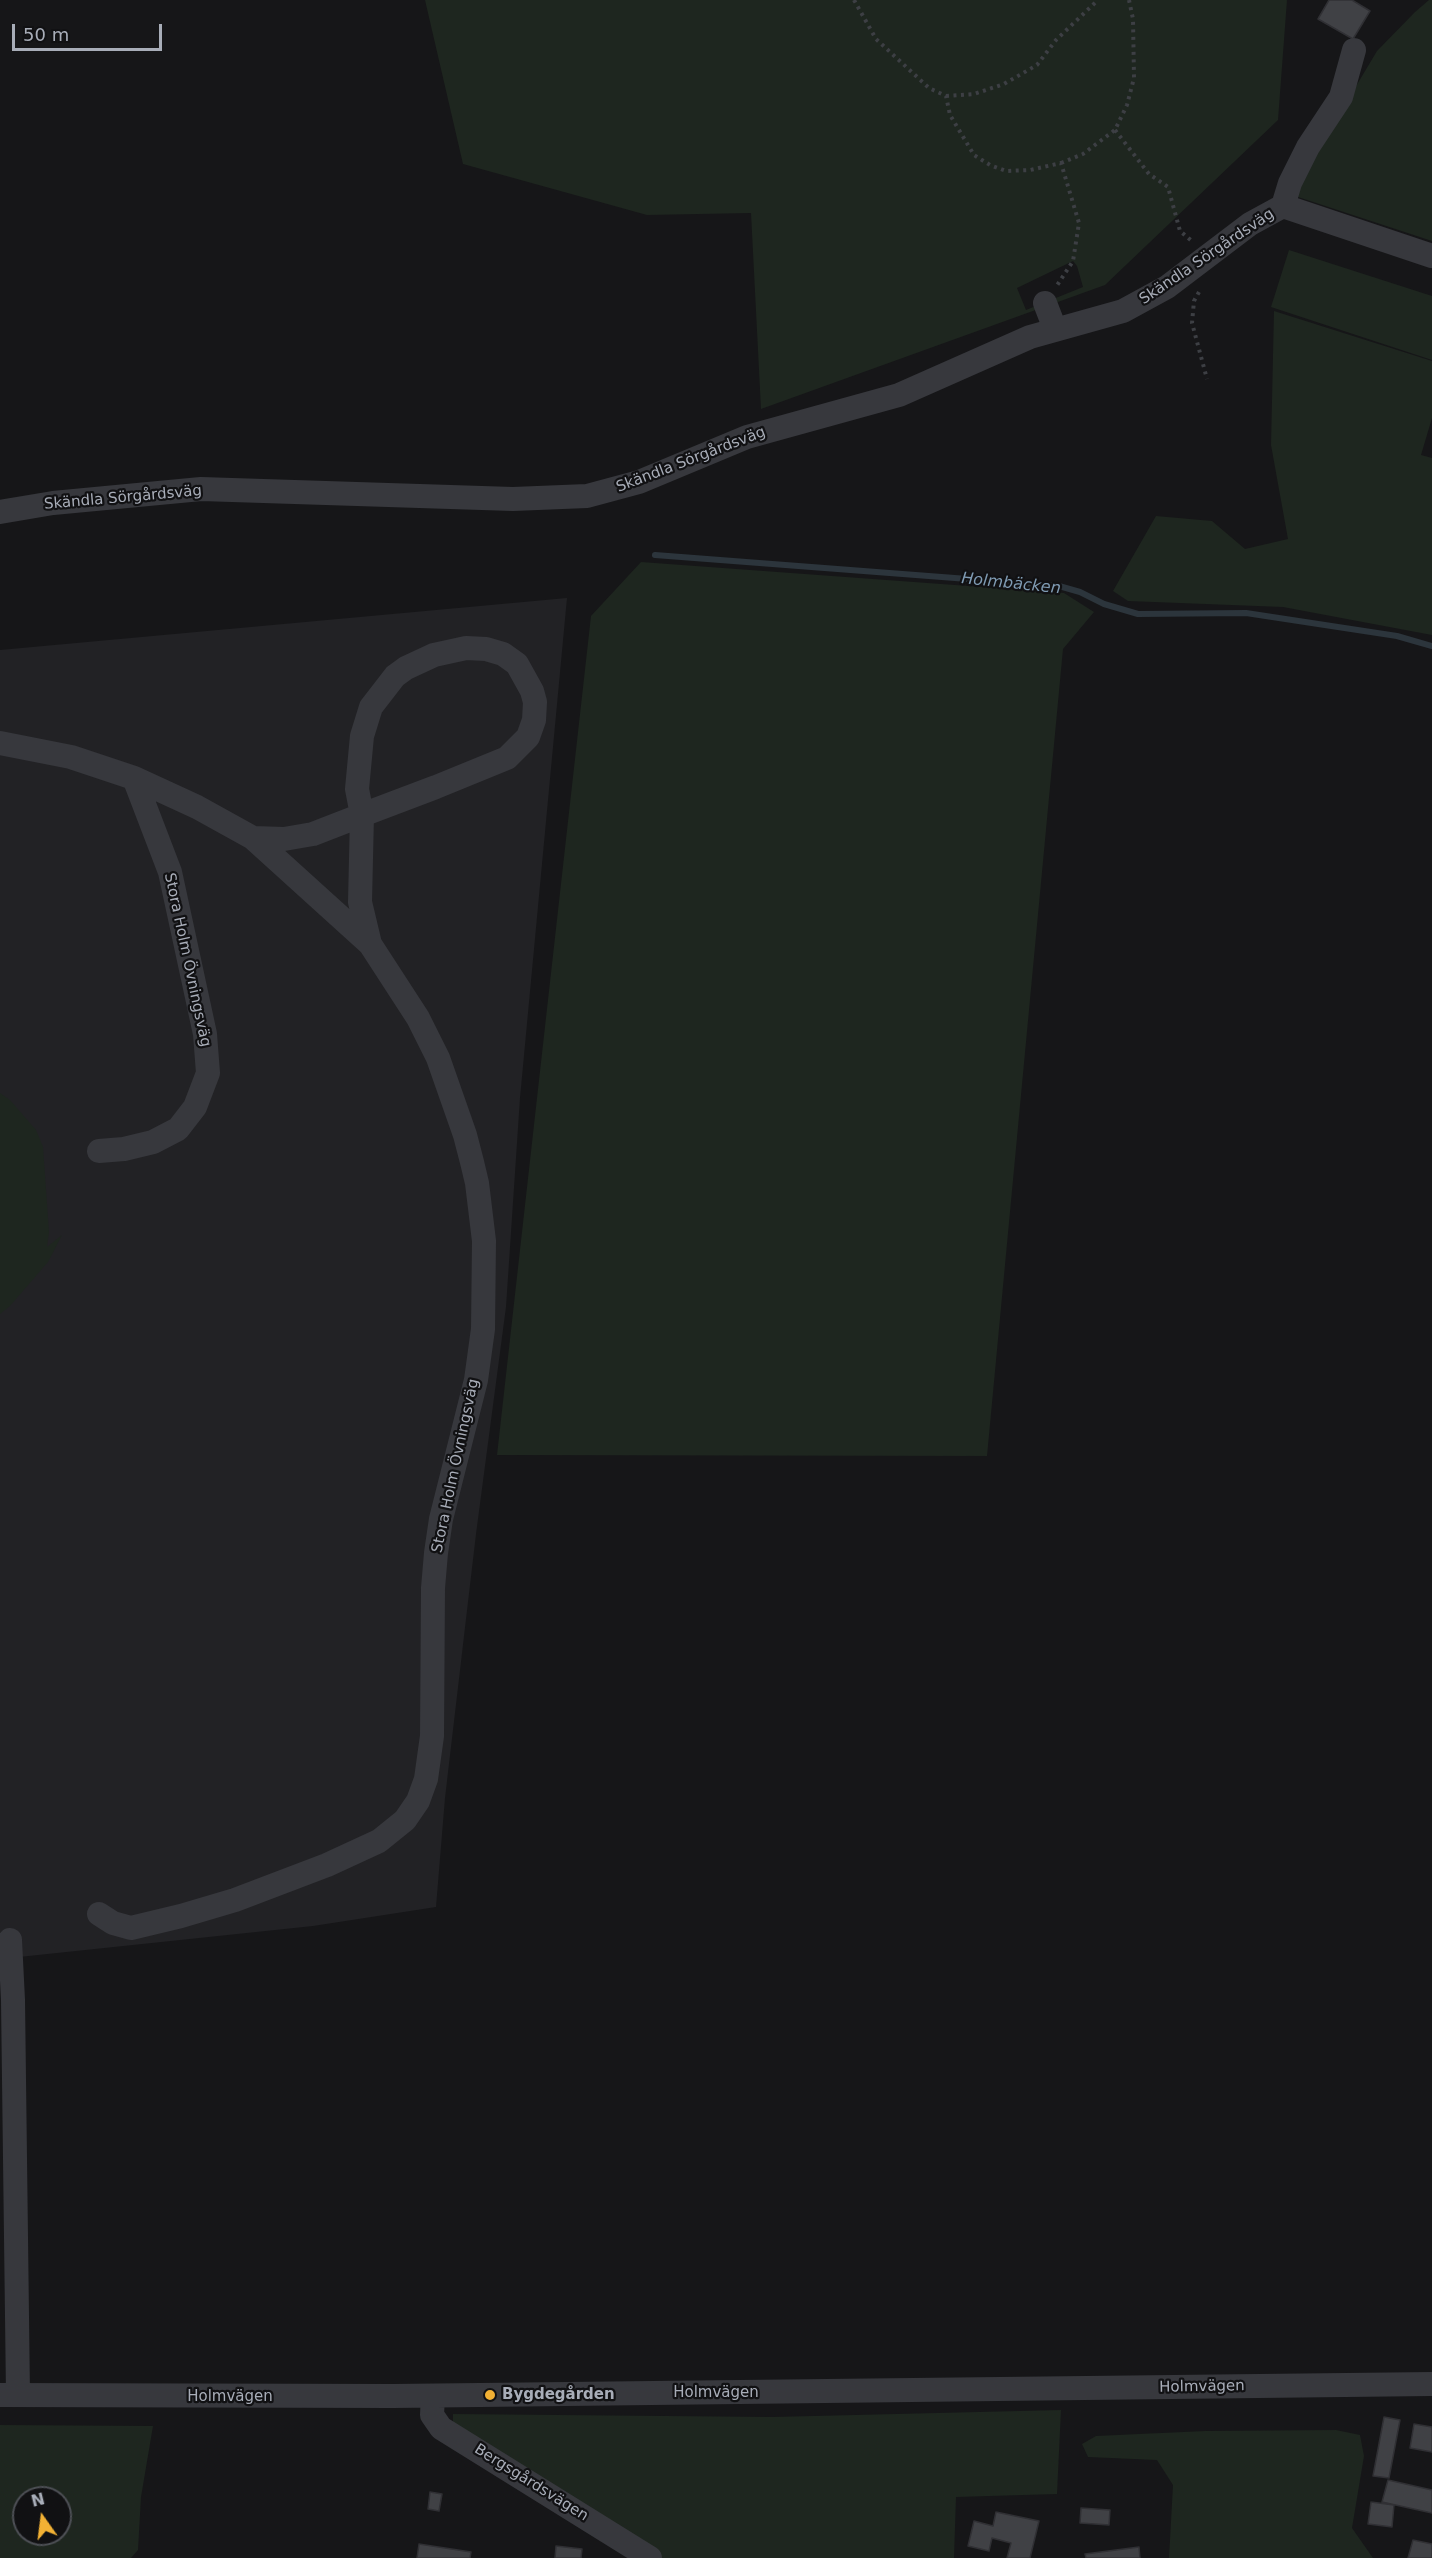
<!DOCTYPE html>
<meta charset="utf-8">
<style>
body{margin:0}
#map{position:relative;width:1432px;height:2558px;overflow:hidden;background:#161618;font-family:"DejaVu Sans",sans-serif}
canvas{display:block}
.north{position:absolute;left:12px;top:2486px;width:60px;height:60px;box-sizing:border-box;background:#111113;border:2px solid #4d4f55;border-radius:50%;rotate:346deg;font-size:16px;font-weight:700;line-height:24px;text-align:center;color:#a8adb8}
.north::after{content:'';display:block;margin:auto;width:21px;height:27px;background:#f2b134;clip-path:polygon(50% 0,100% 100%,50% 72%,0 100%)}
.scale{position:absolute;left:12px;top:24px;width:150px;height:27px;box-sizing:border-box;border:3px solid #a8adb8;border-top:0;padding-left:8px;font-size:18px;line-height:21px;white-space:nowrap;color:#a8adb8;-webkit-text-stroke:4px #111113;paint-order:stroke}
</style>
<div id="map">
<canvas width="1432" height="2558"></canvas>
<div class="north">N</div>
<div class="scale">50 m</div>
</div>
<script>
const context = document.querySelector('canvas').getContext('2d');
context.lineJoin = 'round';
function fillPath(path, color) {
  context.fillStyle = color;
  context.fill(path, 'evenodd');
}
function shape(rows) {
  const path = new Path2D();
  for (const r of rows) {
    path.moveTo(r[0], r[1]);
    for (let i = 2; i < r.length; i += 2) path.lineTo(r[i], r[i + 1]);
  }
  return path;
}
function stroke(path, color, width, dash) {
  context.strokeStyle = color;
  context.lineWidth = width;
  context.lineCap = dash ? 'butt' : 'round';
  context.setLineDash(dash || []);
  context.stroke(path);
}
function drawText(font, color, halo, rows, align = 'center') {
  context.font = font + ' "DejaVu Sans",sans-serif';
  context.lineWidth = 4.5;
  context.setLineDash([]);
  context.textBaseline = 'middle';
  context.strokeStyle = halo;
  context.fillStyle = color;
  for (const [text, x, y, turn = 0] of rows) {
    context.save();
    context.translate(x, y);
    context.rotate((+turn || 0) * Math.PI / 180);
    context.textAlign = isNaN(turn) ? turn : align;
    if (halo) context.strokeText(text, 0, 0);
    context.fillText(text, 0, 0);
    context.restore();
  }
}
fillPath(shape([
 [567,598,520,1098,506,1307,476,1534,445,1798,436,1907,313,1926,0,1959,0,650]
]), '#222225');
fillPath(shape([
 [425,0,1287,0,1278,120,1105,285,761,409,751,213,647,215,463,164],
 [1073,261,1077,266,1083,287,1026,310,1017,288],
 [1429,0,1432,0,1432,241,1295,196,1303,175,1377,51,1415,12],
 [1289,250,1432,296,1432,360,1271,307],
 [1274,311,1432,361,1432,418,1421,455,1432,458,1432,635,1283,607,1128,601,1113,591,1156,516,1212,521,1245,549,1288,539,1271,445],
 [641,562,1064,593,1094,612,1063,649,987,1456,497,1455,591,616],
 [0,1093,10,1100,36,1130,43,1147,49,1232,47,1247,62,1235,48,1262,10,1306,0,1314],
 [1061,2410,1057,2494,956,2497,954,2558,662,2558,453,2424,453,2414,772,2417],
 [0,2425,153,2426,141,2497,138,2550,131,2558,0,2558],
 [24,2498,60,2498,60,2534,24,2534],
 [1336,2430,1360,2435,1364,2456,1352,2528,1373,2558,1169,2558,1173,2485,1157,2460,1088,2457,1082,2444,1096,2436,1205,2431]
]), '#1e261f');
stroke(shape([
 [655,555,1059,586,1080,592,1104,604,1138,614,1246,613,1397,636,1432,646]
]), '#2c353c', 6);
const building = shape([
 [1329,0,1352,0,1370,11,1353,39,1318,19,1329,0],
 [1384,2417,1400,2420,1389,2478,1373,2476,1384,2417],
 [1414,2424,1432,2427,1432,2452,1410,2448,1414,2424],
 [1388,2480,1432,2490,1432,2513,1382,2502,1388,2480],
 [430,2492,442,2494,439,2511,428,2509,430,2492],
 [1371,2502,1394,2505,1392,2527,1368,2524,1371,2502],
 [1081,2508,1110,2510,1109,2525,1080,2523,1081,2508],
 [996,2512,1039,2521,1030,2558,1007,2558,1011,2543,992,2538,989,2551,968,2546,974,2521,993,2526,996,2512],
 [1413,2540,1432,2544,1432,2558,1408,2558,1413,2540],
 [419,2544,471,2552,470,2558,417,2558,419,2544],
 [556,2546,582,2549,581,2558,555,2558,556,2546],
 [1139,2547,1140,2558,1086,2558,1085,2554,1139,2547]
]);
fillPath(building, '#404145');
stroke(building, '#303034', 1.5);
stroke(shape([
 [854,0,876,39,929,88,946,96,950,115,974,155,990,165,1006,171,1030,170,1061,163,1079,223,1073,261,1056,287],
 [946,96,974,94,1004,84,1037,65,1056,40,1098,0],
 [1115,130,1149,174,1168,187,1180,231,1193,242],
 [1061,163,1083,154,1115,130,1127,105,1134,78,1133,19,1129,0],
 [1199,292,1194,301,1192,323,1207,379]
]), '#3d3f44', 4, [3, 4.5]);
stroke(shape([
 [1283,206,1290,183,1308,147,1341,97,1354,50],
 [1045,303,1055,329],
 [0,512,53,503,201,489,513,499,587,496,639,482,747,437,899,395,1030,337,1123,311,1167,287,1250,224,1283,206,1432,256],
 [0,743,71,757,134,778,197,807,253,838,370,944,418,1018,438,1058,465,1135,472,1162,477,1183,484,1241,483,1329,476,1380,441,1519,436,1553,433,1588,432,1736,426,1779,418,1801,405,1820,379,1841,327,1865,235,1900,181,1916,131,1928,113,1923,99,1914],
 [253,838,284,839,313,834,362,815,436,787,507,758,528,737,534,720,535,702,532,691,517,664,503,654,486,649,466,648,434,655,406,668,395,676,371,707,362,736,357,789,362,815,360,902,370,944],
 [99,1151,124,1149,153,1142,178,1129,195,1107,208,1073,205,1034,170,872,134,778],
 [10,1940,13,2000,18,2395],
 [0,2395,393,2396,1432,2384],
 [433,2396,432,2415,441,2428,650,2558]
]), '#37383d', 24);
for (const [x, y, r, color] of [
 [490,2395,6,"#f2b134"]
]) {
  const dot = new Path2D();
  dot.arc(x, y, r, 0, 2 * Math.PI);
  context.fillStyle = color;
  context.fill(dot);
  stroke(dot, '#111113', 2);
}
drawText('15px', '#a8adb8', '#111113', [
 ["Skändla Sörgårdsväg",1207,257,-34],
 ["Skändla Sörgårdsväg",691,460,-21],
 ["Skändla Sörgårdsväg",123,498,-5],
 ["Stora Holm Övningsväg",187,960,78],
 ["Stora Holm Övningsväg",456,1466,-78],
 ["Holmvägen",1202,2387,-1],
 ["Holmvägen",716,2393],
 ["Holmvägen",230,2397],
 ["Bergsgårdsvägen",531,2483,32]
]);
drawText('bold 15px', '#a8adb8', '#111113', [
 ["Bygdegården",502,2395]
], 'left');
drawText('italic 16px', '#7f9bb3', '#111113', [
 ["Holmbäcken",1011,584,6]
]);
</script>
